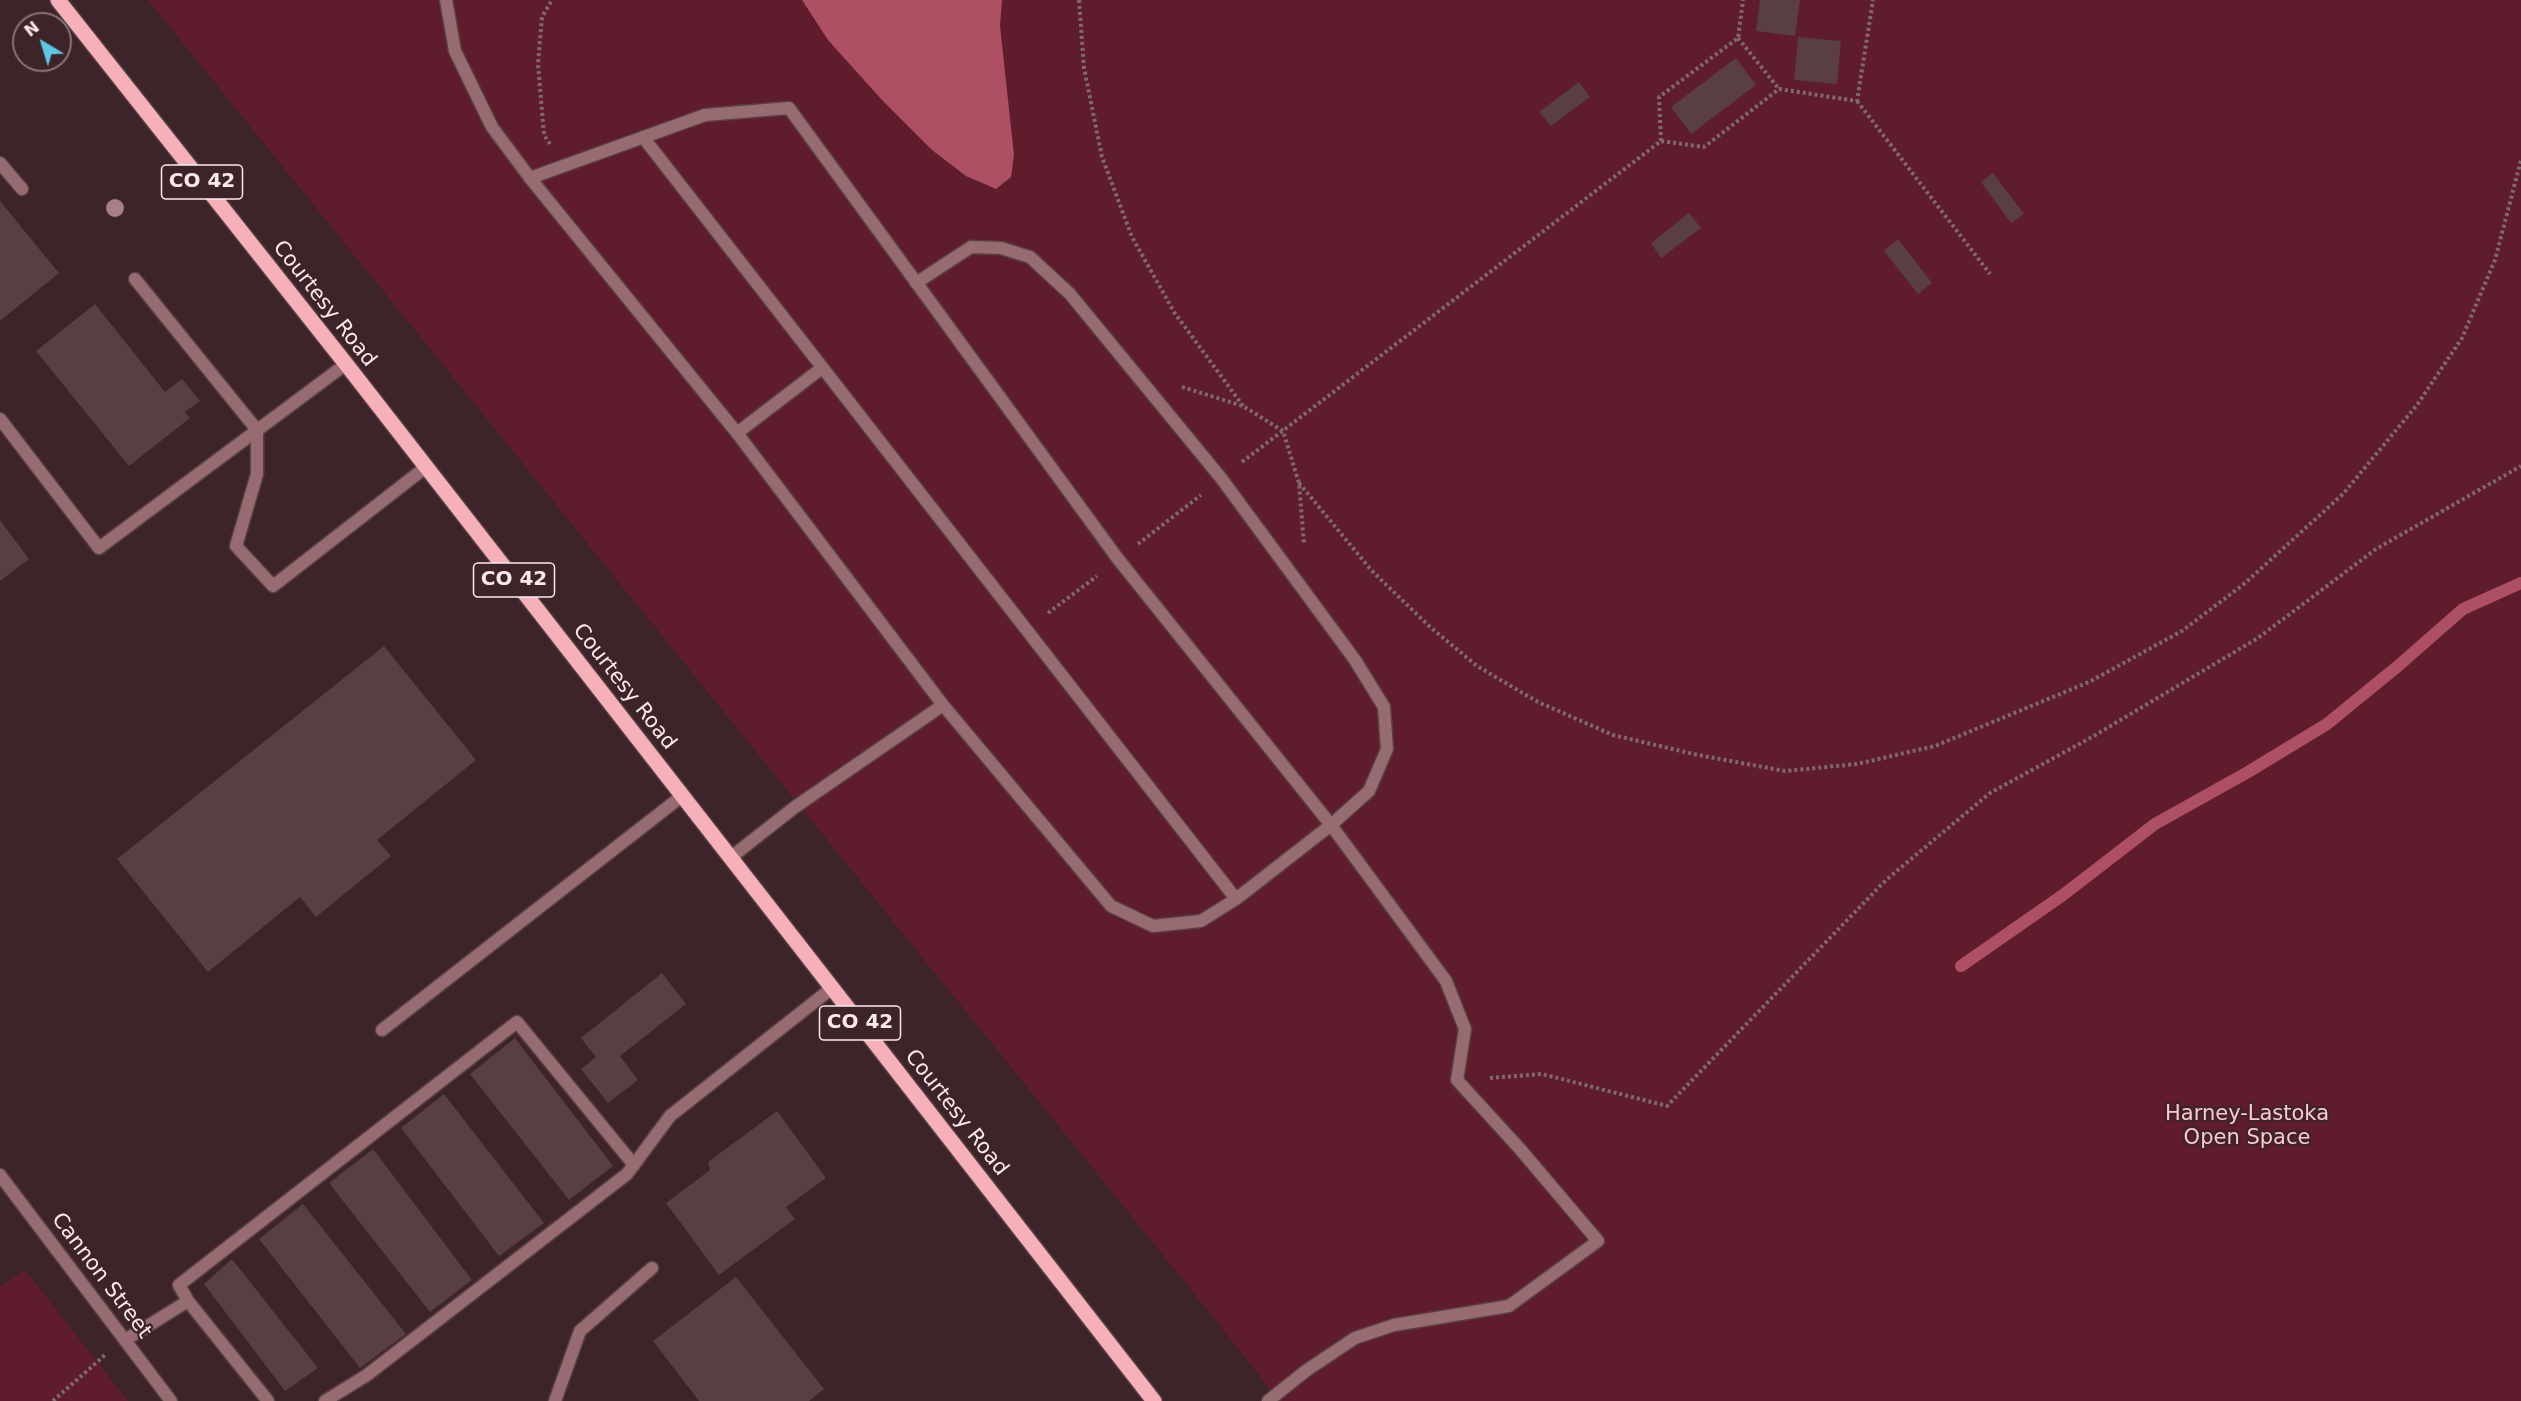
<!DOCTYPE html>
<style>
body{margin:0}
#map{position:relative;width:2521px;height:1401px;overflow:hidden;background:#3d2428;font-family:"DejaVu Sans",sans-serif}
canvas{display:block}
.north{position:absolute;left:12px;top:12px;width:60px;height:60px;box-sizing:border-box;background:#3d2428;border:2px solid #897376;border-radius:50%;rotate:322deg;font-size:16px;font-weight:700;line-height:24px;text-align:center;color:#fceaec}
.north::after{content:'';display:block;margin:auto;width:21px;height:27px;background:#5bc8e7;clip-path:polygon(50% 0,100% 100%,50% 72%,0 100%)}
</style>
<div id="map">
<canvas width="2521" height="1401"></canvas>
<div class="north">N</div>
</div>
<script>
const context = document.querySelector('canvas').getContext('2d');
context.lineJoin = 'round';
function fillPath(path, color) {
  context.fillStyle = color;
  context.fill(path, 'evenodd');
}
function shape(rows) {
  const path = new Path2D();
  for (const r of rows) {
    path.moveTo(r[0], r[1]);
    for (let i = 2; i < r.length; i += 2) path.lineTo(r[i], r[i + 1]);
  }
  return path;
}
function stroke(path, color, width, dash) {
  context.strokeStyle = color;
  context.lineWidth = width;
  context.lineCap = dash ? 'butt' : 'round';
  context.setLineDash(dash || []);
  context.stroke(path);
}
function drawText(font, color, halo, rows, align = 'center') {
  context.font = font + ' "DejaVu Sans",sans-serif';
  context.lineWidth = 4.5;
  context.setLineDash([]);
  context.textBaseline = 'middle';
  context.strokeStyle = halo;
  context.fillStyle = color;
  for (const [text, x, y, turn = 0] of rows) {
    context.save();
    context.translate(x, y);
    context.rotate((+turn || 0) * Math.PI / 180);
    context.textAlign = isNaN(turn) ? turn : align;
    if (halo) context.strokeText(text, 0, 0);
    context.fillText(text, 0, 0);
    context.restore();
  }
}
fillPath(shape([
 [148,0,2521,0,2521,1401,1279,1401,1226,1333],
 [25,1270,128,1401,0,1401,0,1287]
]), '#5f1c2c');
fillPath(shape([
 [802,0,1002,0,1000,26,1014,155,1011,177,996,189,966,176,932,150,882,100,828,40]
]), '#ad5063');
stroke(shape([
 [1961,966,2063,895,2155,824,2248,772,2327,724,2398,666,2463,609,2521,583]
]), '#ad5063', 12);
fillPath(shape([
 [1760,0,1800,0,1795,36,1756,31],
 [1798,37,1841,41,1837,84,1794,80],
 [1736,58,1756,85,1691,134,1671,107],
 [1579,82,1590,97,1551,126,1539,112],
 [1993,173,2024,214,2011,223,1981,182],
 [0,201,59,273,0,321],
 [1689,213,1701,228,1661,258,1651,243],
 [1898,239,1932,283,1918,294,1884,251],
 [95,304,165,392,182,379,200,401,185,412,190,418,129,466,36,351],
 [0,520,29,559,0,581],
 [384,646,476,760,377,840,391,856,316,917,300,897,208,972,117,859],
 [662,973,686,1004,620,1056,638,1080,608,1103,581,1069,596,1057,581,1038],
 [515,1038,613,1166,569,1200,470,1074],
 [444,1094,544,1223,499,1256,401,1128],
 [777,1111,826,1178,786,1207,795,1219,719,1275,666,1203,710,1170,708,1162],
 [373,1149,472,1280,430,1312,329,1183],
 [303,1204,406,1334,360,1368,259,1239],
 [232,1259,318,1368,285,1391,204,1284],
 [736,1277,824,1389,809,1401,699,1401,653,1341]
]), '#593e42');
const lane = shape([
 [789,108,1118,559,1331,825,1236,899,1201,921,1153,926,1111,906,943,705,737,433,530,178,705,115,789,108],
 [643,137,1236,899],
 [0,163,22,189],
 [135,279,257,430,257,474,236,546,273,586,426,467],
 [916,283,971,247,1001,248,1030,257,1070,294,1221,478,1355,660,1384,707,1387,749,1369,791,1331,825,1446,981,1465,1029,1457,1080,1520,1149,1598,1241,1509,1306,1394,1325,1355,1338,1307,1370,1268,1401],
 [0,419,99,548,346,364],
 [737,433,822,368],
 [730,858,795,807,943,705],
 [382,1030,682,796],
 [125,1340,188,1301],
 [268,1401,188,1301,179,1285,517,1022,634,1165],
 [325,1401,367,1375,627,1174,670,1116,832,988],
 [555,1401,580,1331,652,1268]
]);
const street = shape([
 [446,0,455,51,492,127,530,178],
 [0,1175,171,1401]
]);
const primary = shape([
 [58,0,346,364,1154,1401]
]);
stroke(lane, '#584043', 15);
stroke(street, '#584043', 15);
stroke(primary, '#584043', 18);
stroke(shape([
 [1079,0,1084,68,1102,157,1132,237,1174,312,1243,406],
 [1738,38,1779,89],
 [1857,101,1990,274],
 [1661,141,1659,97,1738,38,1743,0],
 [550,144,544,135,538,64,542,17,552,0],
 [1182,387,1243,406,1283,431,1299,483,1304,544],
 [1242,462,1661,141,1704,147,1779,89,1857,101,1873,0],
 [1299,483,1372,571,1429,626,1477,666,1538,702,1613,735,1698,755,1785,771,1857,764,1935,746,2089,682,2182,631,2244,584,2343,494,2417,405,2462,338,2495,260,2521,160],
 [1138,544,1201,495],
 [1048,613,1097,576],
 [1490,1078,1542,1074,1667,1106,1886,880,1990,793,2092,737,2258,638,2376,549,2521,466],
 [53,1401,105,1355]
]), '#80696d', 4, [3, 3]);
stroke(lane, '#966c72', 12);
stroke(street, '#966c72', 12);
stroke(primary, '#f6b0ba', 15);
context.fillStyle = '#a67e83';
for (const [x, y] of [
 [115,208]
]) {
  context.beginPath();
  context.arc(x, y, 9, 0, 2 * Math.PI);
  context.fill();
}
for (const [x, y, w] of [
 [202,182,81],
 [514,580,81],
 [860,1023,81]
]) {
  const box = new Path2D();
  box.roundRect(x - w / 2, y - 17, w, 34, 4.5);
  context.fillStyle = '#3d2428';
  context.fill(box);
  stroke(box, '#fceaec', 1.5);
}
drawText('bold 20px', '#fceaec', null, [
 ["CO 42",202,182],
 ["CO 42",514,580],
 ["CO 42",860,1023]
]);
drawText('21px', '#fceaec', '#3d2428', [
 ["Courtesy Road",324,304,52],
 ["Courtesy Road",624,687,52],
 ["Courtesy Road",956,1113,52],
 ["Cannon Street",101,1276,53]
]);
drawText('21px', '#fcc7ce', '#3d2428', [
 ["Harney-Lastoka",2247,1115],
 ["Open Space",2247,1139]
]);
</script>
